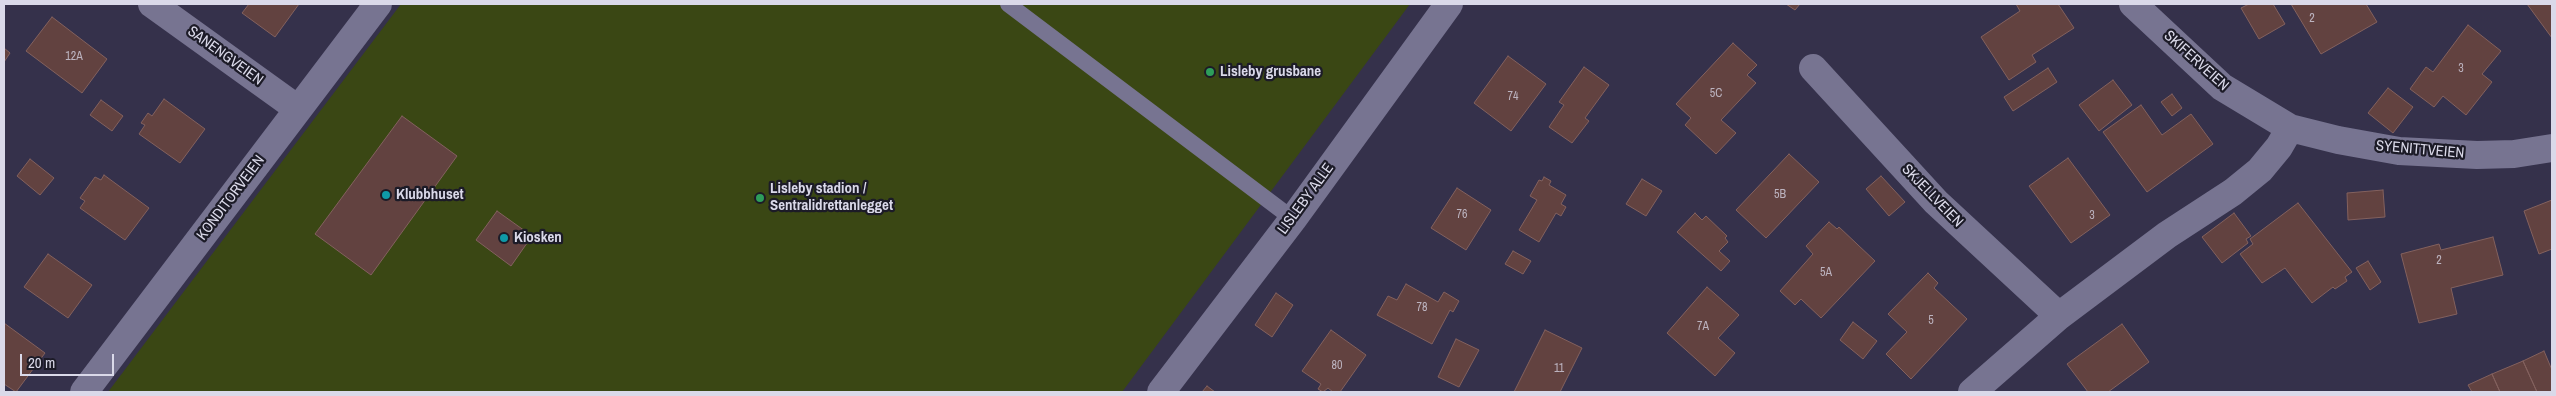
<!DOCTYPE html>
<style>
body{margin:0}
#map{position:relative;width:2556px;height:396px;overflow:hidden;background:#35314b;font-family:"Archivo Narrow",sans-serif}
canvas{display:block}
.frame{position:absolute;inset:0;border:5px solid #dad9e9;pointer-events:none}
.scale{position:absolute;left:20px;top:354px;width:94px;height:22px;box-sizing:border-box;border:2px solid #dad9e9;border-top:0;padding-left:6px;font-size:15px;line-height:18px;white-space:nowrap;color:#dad9e9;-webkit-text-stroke:4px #1c1b27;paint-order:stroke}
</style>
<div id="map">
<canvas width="2556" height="396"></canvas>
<div class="frame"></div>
<div class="scale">20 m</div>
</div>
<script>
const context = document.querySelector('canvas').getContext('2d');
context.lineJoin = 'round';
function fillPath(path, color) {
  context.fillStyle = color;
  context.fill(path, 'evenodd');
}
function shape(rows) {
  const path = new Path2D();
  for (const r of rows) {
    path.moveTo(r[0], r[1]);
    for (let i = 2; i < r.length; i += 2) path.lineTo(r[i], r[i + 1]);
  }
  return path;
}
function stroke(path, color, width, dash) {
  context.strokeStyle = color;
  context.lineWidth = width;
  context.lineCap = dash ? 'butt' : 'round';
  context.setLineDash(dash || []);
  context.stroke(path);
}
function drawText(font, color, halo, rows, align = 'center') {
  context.font = font + ' "Archivo Narrow",sans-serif';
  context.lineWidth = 4.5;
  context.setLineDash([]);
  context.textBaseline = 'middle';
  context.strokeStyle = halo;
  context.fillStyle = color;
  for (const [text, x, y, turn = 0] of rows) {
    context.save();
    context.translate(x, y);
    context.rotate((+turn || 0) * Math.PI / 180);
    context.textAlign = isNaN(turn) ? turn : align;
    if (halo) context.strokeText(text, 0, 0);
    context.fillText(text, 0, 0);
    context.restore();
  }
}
fillPath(shape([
 [401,4,1410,4,1122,392,108,392]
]), '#3a4714');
const building = shape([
 [249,4,299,4,275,37,242,13,249,4],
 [1786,4,1800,4,1795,10,1786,4],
 [2016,4,2058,4,2074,28,2032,55,2036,62,2009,80,1981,37,2020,11,2016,4],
 [2249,4,2273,4,2285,24,2259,39,2241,8,2249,4],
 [2291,4,2366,4,2377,22,2321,54,2291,4],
 [2527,4,2552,4,2552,38,2527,4],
 [52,17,107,59,82,93,26,51,52,17],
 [2468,25,2501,51,2482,74,2492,82,2466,115,2443,96,2434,107,2410,89,2426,67,2433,72,2468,25],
 [1733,43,1757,65,1747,75,1756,83,1721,120,1736,133,1716,154,1685,125,1691,118,1676,104,1733,43],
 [4,48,10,53,4,62,4,48],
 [1508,56,1546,84,1511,131,1474,103,1508,56],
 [1584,67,1609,85,1585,118,1589,121,1572,143,1549,127,1564,105,1559,102,1584,67],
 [2048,68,2057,82,2013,111,2004,97,2048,68],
 [2113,80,2132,105,2099,131,2079,105,2113,80],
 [2388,88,2413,107,2393,133,2368,113,2388,88],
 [2172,94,2182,108,2172,116,2161,102,2172,94],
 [164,99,205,129,180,163,139,134,145,125,141,123,148,113,152,116,164,99],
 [101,100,123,116,112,131,90,115,101,100],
 [2141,105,2162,135,2191,114,2213,144,2147,192,2103,132,2141,105],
 [402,116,457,156,371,275,315,234,402,116],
 [1789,154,1819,182,1766,238,1736,210,1789,154],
 [2068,158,2110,215,2071,243,2029,186,2068,158],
 [30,159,54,178,40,195,17,176,30,159],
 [104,175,149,208,125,240,80,208,85,201,80,198,95,177,101,180,104,175],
 [1881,176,1905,202,1889,216,1866,189,1881,176],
 [1544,177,1551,181,1549,185,1566,195,1561,204,1566,207,1561,216,1556,213,1539,242,1519,230,1537,200,1530,196,1539,180,1542,181,1544,177],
 [1642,179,1662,191,1646,216,1626,204,1642,179],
 [1457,188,1491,210,1466,250,1431,228,1457,188],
 [2383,190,2385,217,2348,220,2347,193,2383,190],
 [2552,200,2552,249,2539,254,2524,211,2552,200],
 [2298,203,2352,272,2345,277,2347,281,2335,289,2333,287,2312,303,2285,268,2262,283,2240,254,2253,244,2250,239,2298,203],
 [497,211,532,236,511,266,476,240,497,211],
 [1695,213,1702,220,1706,216,1727,236,1725,238,1728,242,1719,251,1730,261,1721,271,1677,232,1695,213],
 [2234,213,2251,236,2246,239,2248,243,2222,263,2202,237,2234,213],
 [1829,222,1837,229,1839,227,1875,261,1821,318,1801,299,1795,305,1780,291,1813,254,1806,246,1829,222],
 [2493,237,2503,275,2451,288,2457,314,2419,323,2401,254,2439,244,2441,250,2493,237],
 [1513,251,1531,261,1523,274,1505,264,1513,251],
 [48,254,92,285,68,318,24,287,48,254],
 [2368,261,2381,282,2370,290,2356,268,2368,261],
 [1928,273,1938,283,1934,288,1967,319,1911,379,1886,354,1907,332,1888,314,1928,273],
 [1406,284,1438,302,1444,292,1459,301,1453,312,1450,310,1432,344,1377,315,1388,296,1397,300,1406,284],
 [1707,287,1739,315,1718,338,1735,353,1715,376,1667,333,1707,287],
 [1276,293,1293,305,1272,337,1255,325,1276,293],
 [1853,322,1877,341,1863,359,1840,340,1853,322],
 [4,323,45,353,16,392,4,384,4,323],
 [2122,324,2149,362,2108,392,2088,392,2067,364,2122,324],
 [1331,330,1366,355,1340,392,1333,392,1328,388,1323,392,1318,389,1321,384,1302,371,1331,330],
 [1545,330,1582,348,1560,392,1514,392,1545,330],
 [1456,339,1479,350,1459,387,1438,377,1456,339],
 [2544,351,2552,370,2552,392,2537,392,2523,361,2544,351],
 [2523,361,2537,392,2500,392,2492,374,2523,361],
 [2492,374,2500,392,2472,392,2468,385,2492,374],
 [1207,386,1215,392,1202,392,1207,386]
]);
fillPath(building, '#624240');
stroke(building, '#83615e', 1);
stroke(shape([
 [1008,4,1293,219]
]), '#777491', 16);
stroke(shape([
 [152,4,298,109],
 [2133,4,2222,87,2290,128,2338,140,2399,151,2477,155,2514,154,2552,148],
 [1813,68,1936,202,2059,316],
 [84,392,378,4],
 [1161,392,1293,219,1449,4],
 [1972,392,2059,316,2167,235,2233,192,2260,170,2279,147,2290,128]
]), '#777491', 28);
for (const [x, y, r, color] of [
 [1210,72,5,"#2e9e5b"],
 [386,195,5,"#0f9aa8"],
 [760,198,5,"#2e9e5b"],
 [504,238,5,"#0f9aa8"]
]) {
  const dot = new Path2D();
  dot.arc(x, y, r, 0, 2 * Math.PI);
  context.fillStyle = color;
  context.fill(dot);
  stroke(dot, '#1c1b27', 2);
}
drawText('12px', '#bcb3bf', null, [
 ["2",2312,19],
 ["12A",74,57],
 ["3",2461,69],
 ["5C",1716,94],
 ["74",1513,97],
 ["5B",1780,195],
 ["76",1462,215],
 ["3",2092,216],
 ["2",2439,261],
 ["5A",1826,273],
 ["78",1422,308],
 ["5",1931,321],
 ["7A",1703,327],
 ["80",1337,366],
 ["11",1559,369]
]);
drawText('15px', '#dad9e9', '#1c1b27', [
 ["SANENGVEIEN",225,56,36],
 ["SKIFERVEIEN",2196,61,42],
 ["SYENITTVEIEN",2420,150,5],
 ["SKJELLVEIEN",1932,196,46],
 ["KONDITORVEIEN",231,198,-53],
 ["LISLEBY ALLE",1306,199,-54]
]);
drawText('bold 15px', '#dad9e9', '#1c1b27', [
 ["Lisleby grusbane",1220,72],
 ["Lisleby stadion /",770,189],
 ["Sentralidrettanlegget",770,206],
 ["Klubbhuset",396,195],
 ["Kiosken",514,238]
], 'left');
</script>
